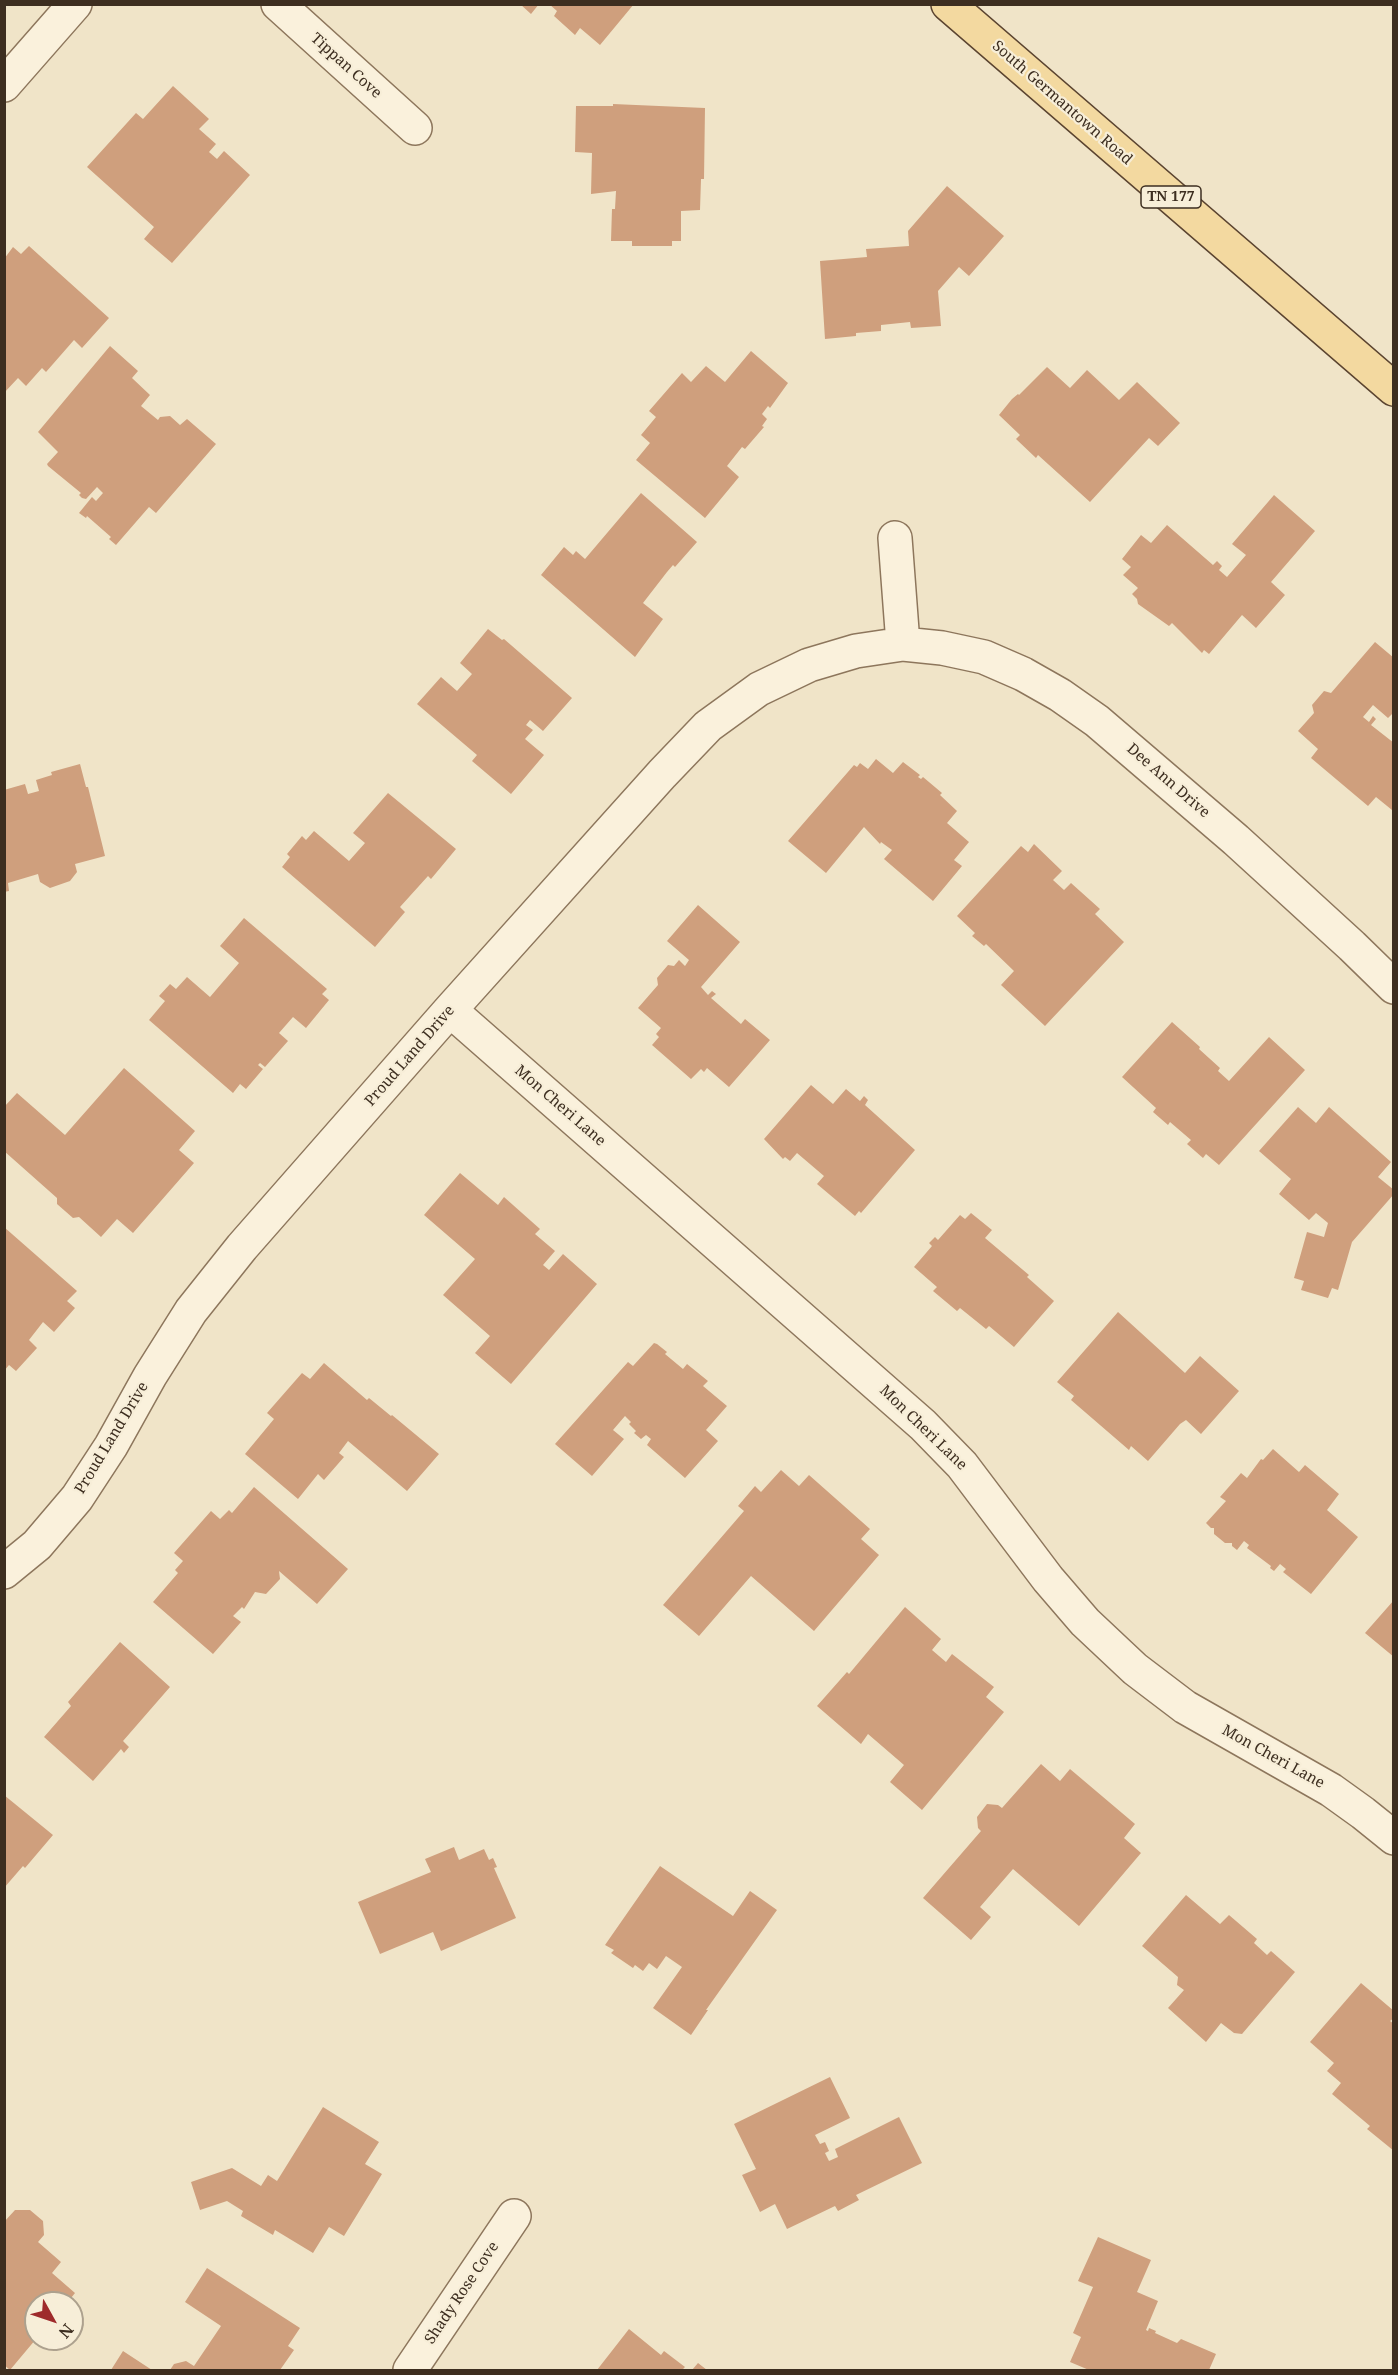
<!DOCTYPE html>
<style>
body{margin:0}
#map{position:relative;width:1398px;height:2375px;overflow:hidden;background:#f0e4c8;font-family:"Noto Serif",serif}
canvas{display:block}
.frame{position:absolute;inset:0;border:6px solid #3d2e20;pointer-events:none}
.north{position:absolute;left:24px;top:2291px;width:60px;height:60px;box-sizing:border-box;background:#f7eed8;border:2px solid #ada18e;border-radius:50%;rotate:130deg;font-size:16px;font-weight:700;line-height:24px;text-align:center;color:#3d2e20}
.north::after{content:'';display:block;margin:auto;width:21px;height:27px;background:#9e2a2b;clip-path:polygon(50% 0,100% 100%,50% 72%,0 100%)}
</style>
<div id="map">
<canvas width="1398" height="2375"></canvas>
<div class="frame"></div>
<div class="north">N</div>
</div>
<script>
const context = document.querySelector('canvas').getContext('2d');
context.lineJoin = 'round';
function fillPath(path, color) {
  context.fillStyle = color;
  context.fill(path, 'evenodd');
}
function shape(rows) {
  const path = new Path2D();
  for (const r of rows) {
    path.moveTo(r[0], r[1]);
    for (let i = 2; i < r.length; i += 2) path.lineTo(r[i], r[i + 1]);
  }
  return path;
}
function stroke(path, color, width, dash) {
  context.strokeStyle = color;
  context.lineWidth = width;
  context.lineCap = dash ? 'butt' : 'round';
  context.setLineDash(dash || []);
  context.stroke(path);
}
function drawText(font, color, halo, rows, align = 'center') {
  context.font = font + ' "Noto Serif",serif';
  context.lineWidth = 4.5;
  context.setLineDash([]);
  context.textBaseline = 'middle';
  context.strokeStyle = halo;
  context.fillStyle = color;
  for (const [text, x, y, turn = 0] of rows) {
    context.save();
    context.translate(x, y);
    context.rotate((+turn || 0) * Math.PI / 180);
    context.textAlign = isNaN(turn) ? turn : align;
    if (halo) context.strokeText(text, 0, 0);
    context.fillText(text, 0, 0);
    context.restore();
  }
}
fillPath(shape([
 [520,4,539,4,531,14],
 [549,4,634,4,600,45,580,28,575,35,554,16,557,11],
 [173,86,209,119,199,129,216,144,209,152,217,159,224,151,250,175,172,263,144,239,154,227,87,167,136,113,143,119],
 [613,104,705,108,704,179,701,179,700,210,681,211,681,241,672,241,672,246,632,246,632,241,611,241,612,209,615,209,616,191,591,194,592,153,575,152,576,106,613,106],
 [947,186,1004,236,969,276,959,267,938,291,941,326,911,328,910,322,881,325,881,331,856,333,856,336,825,339,820,261,867,257,866,249,909,246,908,231],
 [29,246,109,318,82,348,74,340,46,372,42,368,26,386,18,378,4,393,4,259,13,247,21,254],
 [110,346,138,371,132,378,150,395,141,406,158,420,160,417,170,416,180,425,187,419,216,444,156,513,149,507,116,545,109,539,111,537,87,516,86,518,79,513,92,497,96,501,103,493,97,487,86,499,82,498,79,495,81,493,48,466,47,464,58,452,38,432],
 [751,351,788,383,770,408,768,406,762,414,767,419,762,426,764,427,745,449,742,447,727,466,739,477,705,518,636,460,650,443,641,435,656,417,649,411,682,373,691,382,706,366,725,382],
 [1047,367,1070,388,1087,370,1119,400,1137,382,1180,423,1158,446,1149,438,1090,502,1038,455,1036,458,1016,439,1020,435,999,415,1012,399,1018,394,1019,395],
 [641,493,697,542,675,567,673,565,667,572,643,603,663,619,635,657,541,575,564,547,573,555,576,551,585,559],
 [1274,495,1315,531,1271,582,1285,595,1256,628,1242,615,1209,654,1204,650,1202,653,1172,623,1169,626,1138,604,1137,599,1132,594,1138,588,1123,575,1131,567,1122,559,1141,535,1151,543,1167,525,1213,565,1217,561,1222,566,1219,570,1227,577,1246,555,1232,544],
 [488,629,502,640,504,639,572,698,543,731,530,720,526,725,533,730,525,739,544,755,511,794,472,761,477,755,417,704,441,677,457,691,472,674,460,663],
 [1375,642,1394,658,1394,712,1388,718,1373,705,1363,717,1369,722,1373,716,1376,719,1371,725,1394,743,1392,810,1376,797,1368,806,1311,758,1318,749,1298,731,1314,713,1312,705,1324,691,1331,693],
 [876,759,893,773,903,762,920,775,918,777,921,779,923,777,942,793,940,795,957,811,947,823,969,842,954,860,962,866,933,901,884,859,892,850,881,842,880,844,864,827,826,873,788,841,854,765,857,767,860,763,868,769],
 [80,764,86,787,88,787,105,856,75,864,77,872,70,881,50,888,40,882,38,874,8,883,9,891,4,892,4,790,25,784,28,794,39,791,36,780,52,775,51,772],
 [388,793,456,849,431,879,428,876,400,907,405,912,375,947,282,867,290,857,287,854,302,836,306,840,314,831,349,861,365,843,353,833],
 [1034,844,1062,871,1053,880,1064,890,1071,883,1100,909,1095,914,1124,942,1045,1026,1001,985,1014,971,986,944,984,946,972,936,975,933,957,916,1021,846,1028,852],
 [698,905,740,942,701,987,708,995,712,991,716,994,711,998,741,1024,745,1019,770,1040,729,1087,707,1068,704,1072,701,1069,691,1079,652,1045,659,1037,656,1034,661,1028,638,1008,658,985,657,978,668,965,674,966,679,960,685,966,689,960,667,941],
 [244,918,327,989,322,994,329,1000,306,1028,293,1017,279,1033,288,1041,265,1067,260,1063,258,1065,263,1069,246,1089,240,1084,233,1093,149,1020,165,1001,159,996,170,984,176,989,187,977,210,997,239,963,220,946],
 [1172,1022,1200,1047,1199,1049,1220,1068,1218,1071,1229,1081,1269,1037,1305,1070,1219,1165,1206,1154,1203,1158,1187,1144,1191,1140,1170,1122,1168,1125,1153,1112,1156,1108,1122,1077],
 [124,1068,195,1131,179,1150,194,1163,133,1233,117,1219,101,1237,79,1217,73,1218,57,1204,57,1198,4,1151,4,1107,17,1093,65,1135],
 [811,1085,833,1104,846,1089,860,1101,864,1096,868,1100,865,1105,915,1150,861,1213,859,1211,855,1216,817,1184,824,1176,797,1153,790,1161,785,1157,783,1159,764,1139],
 [1298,1107,1316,1123,1329,1107,1391,1162,1378,1177,1394,1190,1394,1194,1352,1242,1338,1290,1332,1288,1328,1298,1301,1290,1304,1281,1294,1278,1307,1232,1324,1237,1328,1223,1316,1213,1309,1220,1279,1194,1291,1179,1259,1151],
 [460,1173,498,1205,504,1197,540,1229,535,1234,555,1251,543,1265,549,1270,563,1254,597,1284,511,1384,475,1353,490,1336,443,1295,475,1259,424,1215],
 [971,1213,992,1230,985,1238,1029,1275,1027,1277,1054,1301,1014,1347,989,1326,986,1329,960,1308,957,1311,933,1291,937,1287,914,1267,932,1246,929,1243,935,1237,938,1240,960,1215,965,1219],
 [4,1227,77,1291,67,1301,75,1308,54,1332,43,1322,29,1340,37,1348,16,1371,9,1365,4,1371],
 [1118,1312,1185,1373,1200,1356,1239,1391,1201,1434,1186,1420,1180,1424,1148,1461,1131,1446,1129,1450,1071,1400,1074,1396,1057,1382],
 [654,1343,657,1344,667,1352,665,1354,683,1369,687,1364,708,1381,703,1386,727,1406,706,1430,718,1441,685,1478,647,1445,651,1439,646,1435,641,1439,634,1433,636,1431,629,1424,631,1422,625,1416,613,1430,624,1439,592,1476,555,1444,628,1362,633,1366],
 [324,1363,367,1400,369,1398,391,1416,392,1415,439,1454,407,1491,348,1441,339,1453,344,1457,324,1480,318,1474,298,1499,245,1454,274,1419,267,1413,302,1373,310,1379],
 [1273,1449,1299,1472,1305,1465,1339,1494,1327,1510,1358,1537,1311,1594,1283,1572,1286,1569,1280,1564,1274,1571,1270,1568,1271,1566,1247,1548,1249,1545,1244,1541,1237,1550,1232,1546,1232,1543,1225,1543,1214,1534,1214,1528,1211,1528,1206,1523,1226,1501,1220,1497,1241,1473,1247,1478,1261,1459,1263,1460],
 [781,1470,799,1486,809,1475,870,1529,861,1539,879,1555,814,1631,751,1576,699,1636,663,1605,744,1511,738,1506,755,1486,761,1492],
 [254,1487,348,1569,317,1604,279,1571,280,1579,266,1594,255,1592,244,1609,242,1607,233,1616,241,1622,213,1654,153,1602,178,1573,175,1570,183,1561,174,1553,211,1511,220,1519,229,1510,232,1513],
 [1394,1600,1394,1657,1365,1633],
 [905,1607,941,1639,932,1650,946,1662,952,1654,994,1687,986,1697,1004,1712,922,1810,890,1782,904,1765,868,1734,861,1744,817,1706,847,1672,849,1674],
 [120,1642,170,1687,123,1741,129,1747,124,1753,121,1749,93,1781,44,1737,71,1706,68,1702],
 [1041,1764,1060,1781,1070,1769,1135,1824,1124,1838,1141,1853,1079,1926,1013,1869,980,1907,991,1917,971,1940,923,1898,981,1831,978,1828,977,1817,987,1804,998,1805,1002,1808],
 [4,1795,53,1835,25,1868,23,1866,4,1888],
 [454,1847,459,1860,484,1849,489,1860,493,1858,497,1867,494,1868,516,1918,441,1951,433,1932,380,1954,358,1902,431,1872,425,1859],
 [660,1866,733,1916,750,1891,777,1910,706,2010,708,2010,691,2035,653,2008,682,1967,666,1956,657,1969,649,1963,643,1971,635,1965,633,1968,611,1953,614,1950,605,1945],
 [1186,1895,1220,1924,1229,1915,1257,1939,1254,1943,1267,1955,1271,1951,1295,1972,1242,2034,1234,2033,1221,2023,1206,2042,1168,2008,1184,1990,1177,1985,1178,1977,1142,1946],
 [1361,1983,1394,2011,1394,2018,1390,2021,1394,2024,1394,2151,1367,2129,1370,2126,1332,2094,1341,2083,1327,2071,1334,2063,1310,2042],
 [830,2077,850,2118,815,2135,820,2144,825,2142,829,2151,825,2153,829,2161,838,2157,835,2149,899,2117,922,2163,856,2195,859,2200,838,2211,835,2206,787,2229,775,2204,760,2212,742,2175,756,2169,734,2124],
 [323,2107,379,2142,365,2164,382,2174,344,2236,329,2227,313,2253,275,2230,273,2235,241,2216,243,2211,227,2201,200,2210,191,2182,232,2168,261,2186,268,2175,277,2181],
 [15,2210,30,2210,43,2221,44,2235,38,2242,61,2262,52,2273,75,2293,67,2303,36,2303,36,2339,10,2370,4,2365,4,2222],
 [1098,2237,1151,2260,1137,2292,1158,2301,1146,2330,1148,2331,1149,2328,1156,2331,1155,2333,1177,2343,1181,2339,1216,2354,1209,2370,1089,2370,1070,2362,1081,2337,1073,2333,1093,2287,1078,2281],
 [207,2268,300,2328,288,2346,294,2350,280,2370,170,2370,174,2364,186,2361,194,2366,221,2326,185,2302],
 [629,2329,661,2355,664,2351,685,2367,682,2370,597,2370],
 [123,2351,152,2370,111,2370],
 [698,2363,707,2370,692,2370]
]), '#cf9f7d');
const minor = shape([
 [278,4,415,128],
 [4,85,75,4],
 [895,538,903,644],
 [450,1010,923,1425,962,1465,1048,1579,1085,1622,1135,1669,1185,1707,1331,1790,1363,1813,1394,1838],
 [4,1572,37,1545,77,1498,111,1446,150,1376,191,1311,242,1247,450,1010,662,774,708,726,759,689,809,665,856,651,903,644,942,648,984,657,1023,674,1060,695,1097,721,1236,840,1352,946,1394,987],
 [410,2370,514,2216]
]);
const major = shape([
 [948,4,1394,389]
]);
stroke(minor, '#8d765c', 36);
stroke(major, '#5b4430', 36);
stroke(minor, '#faf1dc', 33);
stroke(major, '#f3d9a0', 33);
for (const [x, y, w] of [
 [1171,197,60]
]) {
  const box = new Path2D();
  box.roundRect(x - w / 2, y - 11, w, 22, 4.5);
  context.fillStyle = '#f7eed8';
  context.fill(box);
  stroke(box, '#3d2e20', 1.5);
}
drawText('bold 14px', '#3d2e20', null, [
 ["TN 177",1171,197]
]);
drawText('15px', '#3d2e20', '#f7eed8', [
 ["Tippan Cove",346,66,42],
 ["South Germantown Road",1062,103,41],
 ["Dee Ann Drive",1168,781,41],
 ["Proud Land Drive",410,1056,-49],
 ["Mon Cheri Lane",560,1106,41],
 ["Mon Cheri Lane",923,1428,44],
 ["Proud Land Drive",112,1438,-59],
 ["Mon Cheri Lane",1273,1757,29],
 ["Shady Rose Cove",462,2293,-56]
]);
</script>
